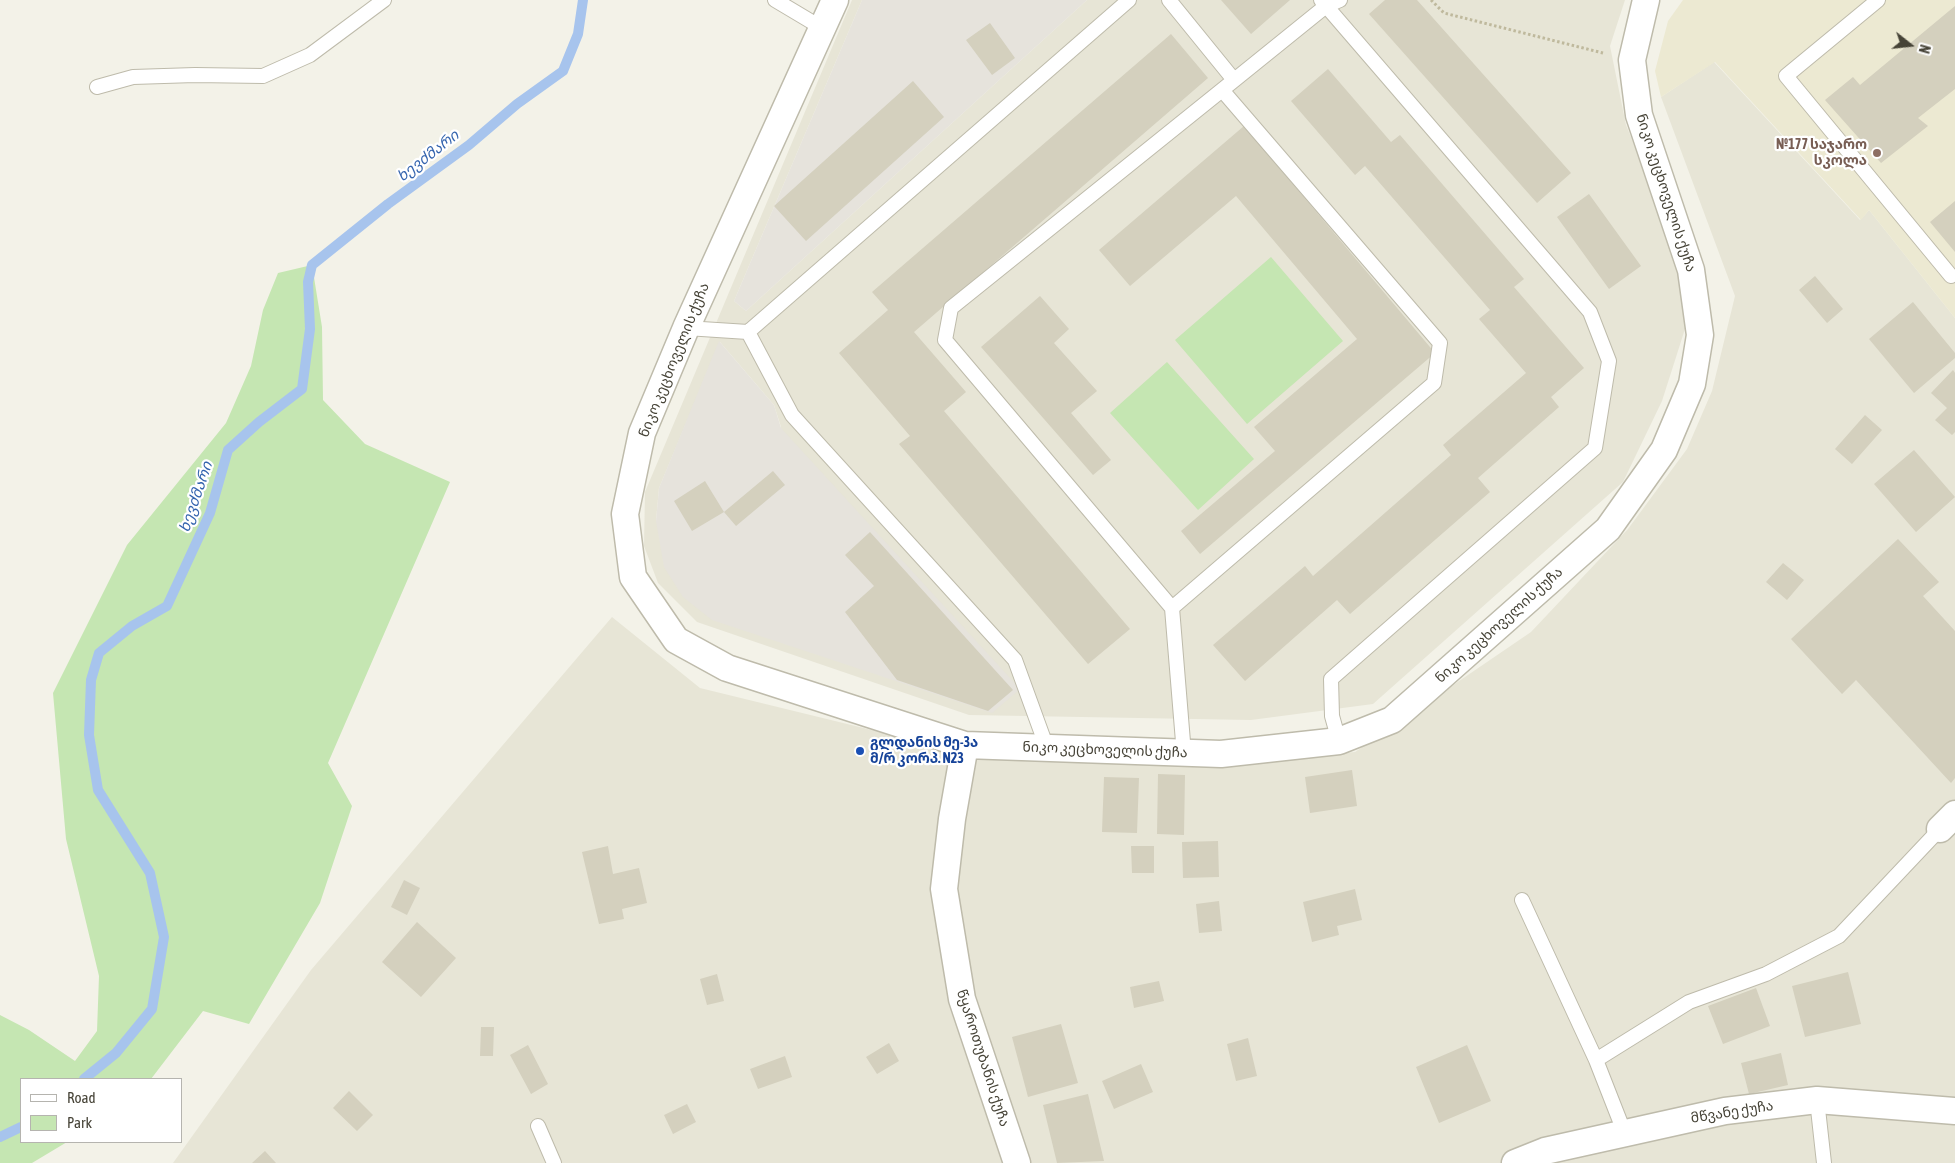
<!DOCTYPE html>
<meta charset="utf-8">
<style>
body{margin:0}
#map{position:relative;width:1955px;height:1163px;overflow:hidden;background:#f3f2e8;font-family:"Asap Condensed",sans-serif}
canvas{display:block}
.legend{position:absolute;left:20px;top:1078px;width:162px;height:65px;box-sizing:border-box;background:#fff;border:1px solid #b5b4af;margin:0;padding:6px 9px;list-style:none;font-size:15px;color:#464337}
.legend li{display:flex;align-items:center;gap:10px;height:25px}
.legend b{width:25px;border:1px solid #b5b4af}
.north{position:absolute;left:1885px;top:20px;width:50px;height:50px;-webkit-text-stroke:4px #fff;paint-order:stroke;rotate:106deg;font-size:14px;font-weight:700;line-height:20px;text-align:center;color:#464337}
.north::after{content:'';display:block;margin:auto;width:18px;height:22px;background:#464337;clip-path:polygon(50% 0,100% 100%,50% 72%,0 100%)}
</style>
<div id="map">
<canvas width="1955" height="1163"></canvas>
<ul class="legend">
<li><b style="height:6px;background:#fff"></b>Road</li>
<li><b style="height:14px;background:#c5e6b2"></b>Park</li>
</ul>
<div class="north">N</div>
</div>
<script>
const context = document.querySelector('canvas').getContext('2d');
context.lineJoin = 'round';
function fillPath(path, color) {
  context.fillStyle = color;
  context.fill(path, 'evenodd');
}
function shape(rows) {
  const path = new Path2D();
  for (const r of rows) {
    path.moveTo(r[0], r[1]);
    for (let i = 2; i < r.length; i += 2) path.lineTo(r[i], r[i + 1]);
  }
  return path;
}
function stroke(path, color, width, dash) {
  context.strokeStyle = color;
  context.lineWidth = width;
  context.lineCap = dash ? 'butt' : 'round';
  context.setLineDash(dash || []);
  context.stroke(path);
}
function drawText(font, color, halo, rows, align = 'center') {
  context.font = font + ' "Asap Condensed","Noto Sans Georgian",sans-serif';
  context.lineWidth = 4.5;
  context.setLineDash([]);
  context.textBaseline = 'middle';
  context.strokeStyle = halo;
  context.fillStyle = color;
  for (const [text, x, y, turn = 0] of rows) {
    context.save();
    context.translate(x, y);
    context.rotate((+turn || 0) * Math.PI / 180);
    context.textAlign = isNaN(turn) ? turn : align;
    if (halo) context.strokeText(text, 0, 0);
    context.fillText(text, 0, 0);
    context.restore();
  }
}
fillPath(shape([
 [852,0,862,0,734,301,746,311,1087,0,1625,0,1610,46,1626,125,1687,273,1692,307,1662,401,1623,482,1373,704,1251,720,969,715,697,622,658,583,644,546,645,492],
 [720,342,774,405,781,427,656,521,659,488],
 [1714,62,1860,220,1869,210,1955,318,1955,1163,173,1163,311,970,612,617,700,688,978,756,1214,763,1355,752,1531,632,1628,529,1687,449,1712,391,1735,296,1661,97]
]), '#e7e5d6');
fillPath(shape([
 [862,0,1087,0,746,311,734,301],
 [719,341,774,405,781,428,1020,689,992,713,712,620,683,597,664,567,656,521,659,488]
]), '#e6e3dc');
fillPath(shape([
 [1683,0,1955,0,1955,318,1869,210,1861,220,1715,62,1661,97,1655,71,1668,21]
]), '#ece9d2');
fillPath(shape([
 [1271,257,1343,341,1247,424,1175,340],
 [312,265,322,327,323,400,365,444,450,482,328,763,352,806,320,903,249,1024,203,1011,151,1079,21,1079,21,1142,67,1142,32,1163,0,1163,0,1015,29,1030,75,1061,97,1031,99,976,66,839,53,693,127,545,226,423,251,366,263,310,278,273],
 [1167,362,1254,459,1198,510,1110,413]
]), '#c5e6b2');
stroke(shape([
 [84,1079,116,1053,152,1009,164,937,150,873,98,790,89,735,91,680,99,653,132,626,167,606,210,513,228,450,259,422,302,389,310,329,308,282,312,265,388,204,469,145,517,104,563,71,578,34,583,0],
 [0,1137,21,1127]
]), '#a7c4ed', 10);
fillPath(shape([
 [1221,0,1290,0,1251,34],
 [1385,0,1417,0,1571,173,1537,203,1369,14],
 [1955,6,1955,89,1918,118,1928,126,1881,163,1825,100,1853,77,1860,85],
 [990,23,1015,58,992,75,966,40],
 [1171,34,1208,78,914,332,966,392,944,411,1130,629,1088,664,899,444,910,436,839,353,888,310,872,292],
 [1328,69,1391,142,1400,135,1524,279,1514,287,1584,368,1551,397,1559,407,1478,478,1490,492,1350,614,1337,600,1245,681,1213,645,1305,566,1313,576,1451,455,1443,445,1526,373,1479,319,1490,310,1365,166,1355,175,1291,101],
 [913,81,944,117,806,241,774,206],
 [1244,126,1435,353,1200,554,1181,531,1275,451,1254,427,1357,339,1236,196,1130,286,1099,250],
 [1589,194,1641,266,1609,289,1557,217],
 [1955,201,1955,252,1930,222],
 [1815,276,1843,309,1827,323,1799,290],
 [1040,296,1069,329,1054,343,1097,391,1071,413,1111,460,1093,475,981,347],
 [1913,302,1955,353,1955,358,1914,393,1869,339],
 [1953,370,1955,373,1955,432,1952,435,1935,420,1947,408,1931,393],
 [1865,415,1882,430,1852,464,1835,449],
 [1914,450,1955,497,1916,532,1874,484],
 [773,471,785,485,736,526,724,512],
 [705,481,724,512,692,531,674,501],
 [870,532,1013,690,988,711,897,680,845,612,874,586,845,555],
 [1898,539,1939,582,1923,596,1955,631,1955,778,1951,783,1856,680,1842,694,1791,639],
 [1783,563,1804,580,1787,600,1766,582],
 [1352,770,1357,806,1310,813,1305,777],
 [1158,774,1185,775,1184,835,1157,834],
 [1104,777,1139,778,1137,833,1102,832],
 [1218,841,1219,877,1183,878,1182,842],
 [608,846,613,874,639,868,647,903,622,909,624,919,599,924,582,852],
 [1131,846,1154,846,1154,873,1132,873],
 [404,880,420,888,407,915,391,907],
 [1355,889,1362,920,1337,926,1339,935,1312,942,1303,902],
 [1219,901,1222,931,1199,933,1196,904],
 [417,922,456,958,421,997,382,962],
 [1848,972,1861,1024,1805,1037,1792,986],
 [717,974,724,1001,707,1005,700,979],
 [1159,981,1164,1001,1134,1008,1130,987],
 [1756,988,1770,1026,1723,1044,1708,1006],
 [1061,1024,1078,1083,1028,1097,1012,1037],
 [481,1027,494,1027,493,1056,480,1056],
 [1248,1038,1257,1076,1236,1081,1227,1044],
 [889,1043,899,1061,877,1074,866,1057],
 [528,1045,548,1084,531,1094,510,1055],
 [1467,1045,1491,1101,1439,1123,1416,1067],
 [1781,1053,1788,1085,1749,1094,1741,1063],
 [785,1056,792,1077,758,1089,750,1069],
 [1141,1064,1153,1092,1114,1109,1102,1081],
 [349,1091,373,1115,357,1131,333,1108],
 [1088,1094,1104,1161,1057,1163,1043,1105],
 [687,1104,696,1122,673,1134,664,1115],
 [265,1151,276,1163,252,1163]
]), '#d4d0be');
const service = shape([
 [775,0,822,28],
 [1169,0,1234,80],
 [1321,0,1590,312,1609,361,1595,448,1331,679,1332,716,1339,741],
 [1878,0,1786,76,1951,276],
 [97,87,133,77,195,75,263,76,310,55,384,0],
 [1222,90,1326,6,1340,0],
 [686,328,748,332,1129,0],
 [748,332,792,415,1015,660,1047,748],
 [1172,608,1434,383,1440,343,1222,90,951,308,945,340,1172,608,1184,754],
 [1522,900,1596,1060],
 [1817,1100,1824,1163],
 [538,1126,554,1163],
 [1625,1134,1596,1060,1689,1002,1766,974,1839,936,1940,829]
]);
const minor = shape([
 [835,0,686,328,642,433,625,514,633,577,676,640,727,668,965,745,1221,754,1339,741,1392,720,1608,529,1664,450,1692,384,1700,335,1691,270,1639,115,1632,60,1646,0],
 [965,745,952,819,944,889,962,999,1017,1163],
 [1940,829,1955,814],
 [1515,1163,1545,1151,1725,1111,1817,1100,1955,1111]
]);
stroke(service, '#bebbab', 16);
stroke(minor, '#bebbab', 29);
stroke(shape([
 [1431,0,1444,13,1603,53]
]), '#bfb99d', 3, [2.5, 2.5]);
stroke(service, '#fff', 14);
stroke(minor, '#fff', 26);
for (const [x, y, r, color] of [
 [1877,153,5,"#8d6e63"],
 [860,751,5,"#1a4fb4"]
]) {
  const dot = new Path2D();
  dot.arc(x, y, r, 0, 2 * Math.PI);
  context.fillStyle = color;
  context.fill(dot);
  stroke(dot, '#fff', 2);
}
drawText('bold 14px', '#785e54', '#fff', [
 ["№177 საჯარო",1867,145],
 ["სკოლა",1867,161]
], 'right');
drawText('14px', '#464337', '#fff', [
 ["ნიკო კეცხოველის ქუჩა",1666,193,72],
 ["ნიკო კეცხოველის ქუჩა",674,360,-68],
 ["ნიკო კეცხოველის ქუჩა",1499,625,-42],
 ["ნიკო კეცხოველის ქუჩა",1105,750,2],
 ["წყაროთუბანის ქუჩა",983,1058,72],
 ["მწვანე ქუჩა",1732,1112,-9]
]);
drawText('bold 14px', '#164399', '#fff', [
 ["გლდანის მე-3ა",870,743],
 ["მ/რ კორპ. N23",870,759]
], 'left');
drawText('italic 15px', '#3464ae', '#fff', [
 ["ხევძმარი",428,156,-38],
 ["ხევძმარი",196,497,-71]
]);
</script>
